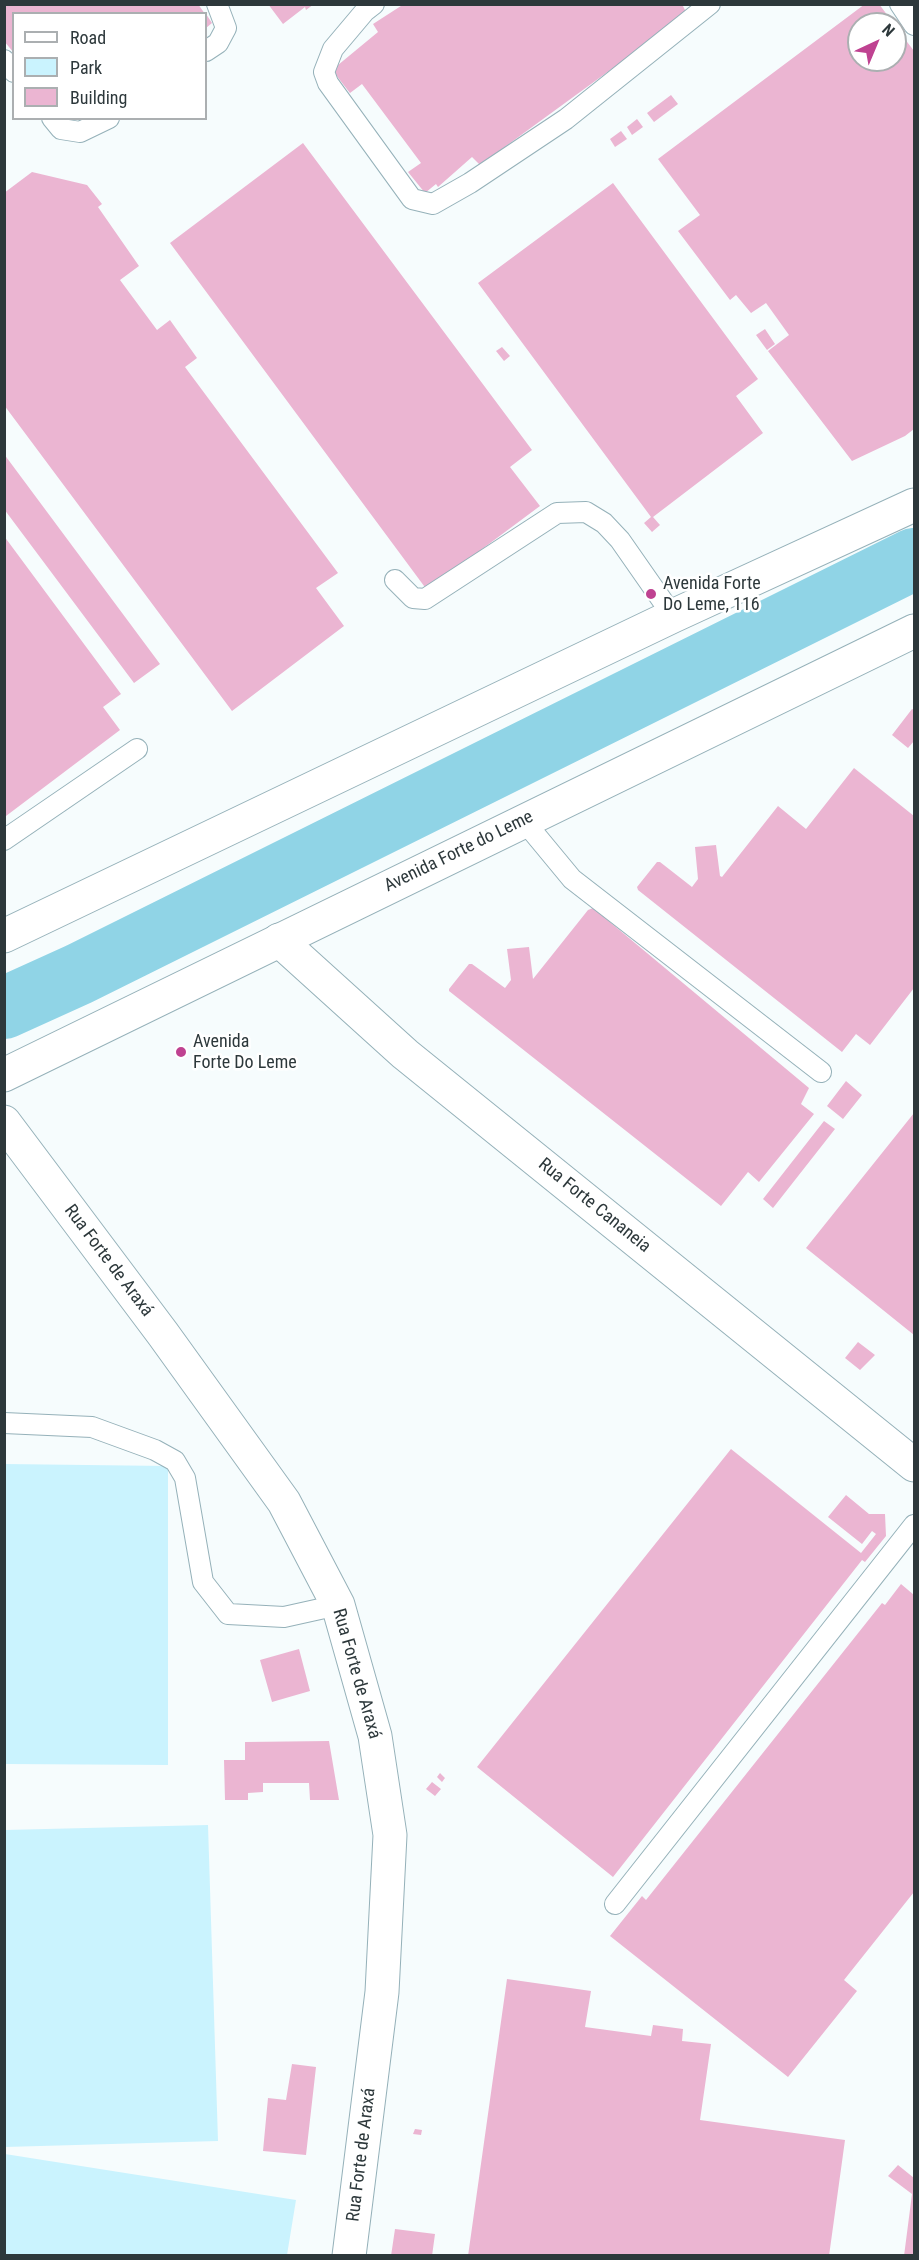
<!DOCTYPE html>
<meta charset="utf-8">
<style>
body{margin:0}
#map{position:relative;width:919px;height:2260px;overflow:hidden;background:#f6fcfd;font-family:"Roboto Condensed",sans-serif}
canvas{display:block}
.frame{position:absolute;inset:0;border:6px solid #2d383b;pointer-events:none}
.legend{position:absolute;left:12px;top:12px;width:195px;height:108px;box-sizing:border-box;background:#fff;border:2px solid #abafb1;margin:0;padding:8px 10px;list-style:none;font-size:18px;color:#2d383b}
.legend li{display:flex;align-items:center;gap:12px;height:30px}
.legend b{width:30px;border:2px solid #abafb1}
.north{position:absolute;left:847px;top:12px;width:60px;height:60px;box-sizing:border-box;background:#fff;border:2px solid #abafb1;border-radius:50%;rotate:44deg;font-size:16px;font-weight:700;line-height:24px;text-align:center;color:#2d383b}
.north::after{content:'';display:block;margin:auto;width:21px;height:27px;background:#bf4291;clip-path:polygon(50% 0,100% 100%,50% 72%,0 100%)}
</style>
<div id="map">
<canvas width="919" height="2260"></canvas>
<div class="frame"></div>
<ul class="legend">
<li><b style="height:8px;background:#fff"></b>Road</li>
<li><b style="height:16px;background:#caf3fe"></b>Park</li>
<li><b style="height:16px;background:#ebb5d2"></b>Building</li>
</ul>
<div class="north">N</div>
</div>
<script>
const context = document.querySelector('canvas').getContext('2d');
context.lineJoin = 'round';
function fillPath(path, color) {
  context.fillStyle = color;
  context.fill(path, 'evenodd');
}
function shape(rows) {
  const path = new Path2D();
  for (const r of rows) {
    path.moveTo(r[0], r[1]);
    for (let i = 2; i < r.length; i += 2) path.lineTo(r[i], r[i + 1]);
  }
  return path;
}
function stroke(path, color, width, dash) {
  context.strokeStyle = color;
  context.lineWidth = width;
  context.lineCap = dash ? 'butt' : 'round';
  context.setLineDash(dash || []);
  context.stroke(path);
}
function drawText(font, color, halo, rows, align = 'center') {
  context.font = font + ' "Roboto Condensed",sans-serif';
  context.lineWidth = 5;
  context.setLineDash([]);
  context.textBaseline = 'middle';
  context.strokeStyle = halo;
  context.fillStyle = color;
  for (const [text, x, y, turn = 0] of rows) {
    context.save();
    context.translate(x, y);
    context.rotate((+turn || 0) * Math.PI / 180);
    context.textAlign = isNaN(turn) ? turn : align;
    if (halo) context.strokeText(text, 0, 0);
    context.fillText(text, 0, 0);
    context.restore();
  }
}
fillPath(shape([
 [5,1464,168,1466,168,1765,5,1764],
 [208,1825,218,2141,5,2147,5,1830],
 [5,2154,296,2200,287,2255,5,2255]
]), '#caf3fe');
stroke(shape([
 [4,1008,79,974,914,559]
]), '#90d4e6', 62);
fillPath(shape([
 [4,4,198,4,205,14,14,14,14,53,4,41],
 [268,4,314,4,306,10,305,7,283,24],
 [404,4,682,4,687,14,480,165,472,157,438,187,436,184,425,193,408,172,421,163,362,84,350,93,332,70,378,32,373,24],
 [865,4,879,4,894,24,859,24,859,60,895,60,895,26,914,51,914,429,905,436,852,461,768,351,789,335,766,303,751,313,736,295,730,300,678,231,700,215,658,159],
 [206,14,212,23,206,28],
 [671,95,678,104,654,122,647,113],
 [637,119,643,127,632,135,627,127],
 [621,131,627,139,615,147,610,139],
 [303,143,532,450,510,467,540,506,427,590,170,243],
 [32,172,87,185,102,204,98,207,139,266,120,280,157,330,170,320,197,358,185,367,338,573,316,588,344,626,232,711,4,405,4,193],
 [613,183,758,379,736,396,763,433,653,517,660,525,652,532,644,523,651,517,478,283],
 [765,329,775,344,767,350,756,335],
 [502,347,510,356,504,361,496,351],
 [4,454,160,664,134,683,4,509],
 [4,536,121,694,103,707,120,730,6,816],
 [912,709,914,710,914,741,908,748,892,735],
 [854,768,914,816,914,988,870,1045,856,1034,842,1052,638,890,637,887,657,862,660,862,692,887,698,879,695,847,716,845,720,876,722,877,778,806,806,829],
 [593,908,809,1088,801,1104,814,1114,759,1182,748,1172,721,1206,449,991,449,989,469,964,472,964,505,988,511,980,507,949,529,947,533,979,588,910],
 [846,1081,862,1095,843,1119,827,1106],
 [914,1113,914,1335,806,1248],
 [824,1121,835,1129,773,1208,763,1199],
 [858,1342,875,1355,860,1370,845,1358],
 [731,1449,861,1553,876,1534,872,1531,862,1544,828,1517,846,1495,869,1514,885,1514,886,1536,865,1562,862,1560,613,1877,477,1767],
 [901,1584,914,1595,914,1892,844,1980,857,1991,788,2077,610,1936,642,1896,646,1900,882,1603,885,1605],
 [299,1649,310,1691,272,1702,260,1660],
 [329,1741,339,1800,310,1800,309,1783,263,1783,263,1792,248,1793,248,1800,225,1800,224,1760,245,1760,245,1742],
 [440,1773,445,1778,442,1782,437,1777],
 [432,1782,441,1789,435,1796,426,1789],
 [507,1979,591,1991,585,2027,651,2036,653,2025,683,2029,682,2041,711,2044,700,2120,845,2140,829,2256,468,2256],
 [292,2064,316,2067,306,2155,263,2151,268,2098,286,2100],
 [415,2129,422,2130,421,2135,413,2134],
 [898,2165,914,2178,914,2256,904,2256,912,2194,888,2176],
 [395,2229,435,2234,432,2256,391,2256]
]), '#ebb5d2');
const service = shape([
 [374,4,365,11,333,49,324,72,328,83,412,199,433,204,470,183,566,119,710,4],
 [900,4,914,25],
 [206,51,218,43,226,28,217,4],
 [4,60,14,72],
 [52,118,61,129,80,132,109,118],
 [395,580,413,598,425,599,557,513,586,512,604,523,620,540,673,616],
 [524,821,572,879,821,1072],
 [4,840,137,749],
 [4,1423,92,1427,155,1450,175,1461,185,1478,203,1582,228,1614,284,1617,338,1605],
 [615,1904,914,1525]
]);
const minor = shape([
 [279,940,405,1054,914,1465],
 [4,1122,163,1334,284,1502,338,1605,375,1736,390,1835,382,1992,349,2256]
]);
const secondary = shape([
 [4,936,673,616,914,505],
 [4,1075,914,631]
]);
stroke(service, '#95b1b9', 22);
stroke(minor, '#95b1b9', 35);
stroke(secondary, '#95b1b9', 35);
stroke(service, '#fff', 20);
stroke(minor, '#fff', 33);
stroke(secondary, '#fff', 33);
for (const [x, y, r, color] of [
 [651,594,6,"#bf4291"],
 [181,1052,6,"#bf4291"]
]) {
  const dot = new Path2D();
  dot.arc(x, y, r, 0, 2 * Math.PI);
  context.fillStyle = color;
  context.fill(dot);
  stroke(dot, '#fff', 2);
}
drawText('18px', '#2d383b', '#fff', [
 ["Avenida Forte",663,584],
 ["Do Leme, 116",663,605],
 ["Avenida",193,1042],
 ["Forte Do Leme",193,1063]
], 'left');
drawText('18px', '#2d383b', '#fff', [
 ["Avenida Forte do Leme",459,852,-26],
 ["Rua Forte Cananeia",594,1206,39],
 ["Rua Forte de Araxá",108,1261,53],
 ["Rua Forte de Araxá",356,1674,74],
 ["Rua Forte de Araxá",362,2155,-83]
]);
</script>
